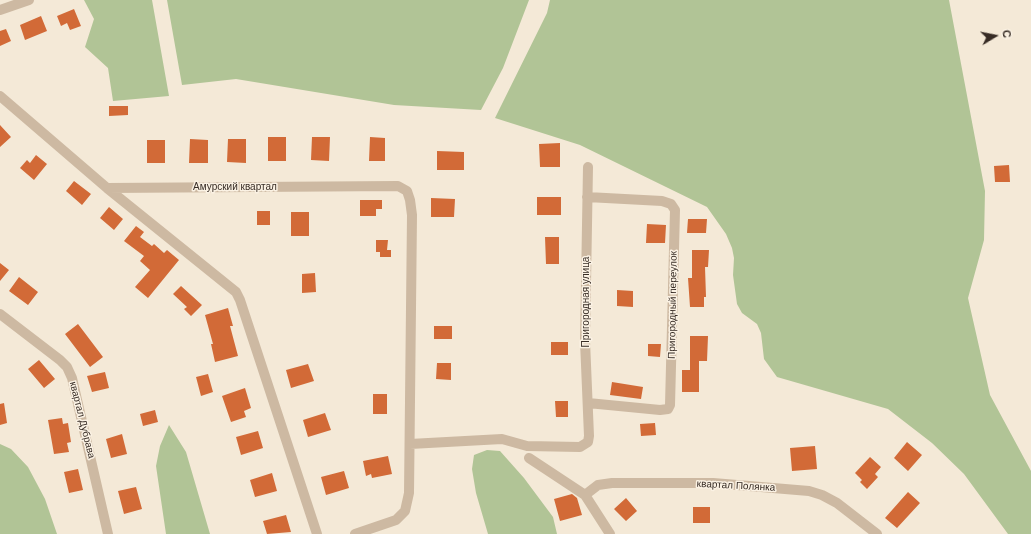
<!DOCTYPE html>
<meta charset="utf-8">
<style>
body{margin:0}
#map{position:relative;width:1031px;height:534px;overflow:hidden;background:#f4e9d7;font-family:Helvetica,sans-serif}
canvas{display:block}
.north{position:absolute;left:975px;top:16px;width:40px;height:40px;-webkit-text-stroke:3px #fbf2e4;paint-order:stroke;rotate:80deg;font-size:11px;font-weight:700;line-height:16px;text-align:center;color:#372c25}
.north::after{content:'';display:block;margin:auto;width:14px;height:18px;background:#372c25;clip-path:polygon(50% 0,100% 100%,50% 72%,0 100%)}
</style>
<div id="map">
<canvas width="1031" height="534"></canvas>
<div class="north">С</div>
</div>
<script>
const context = document.querySelector('canvas').getContext('2d');
context.lineJoin = 'round';
function fillPath(path, color) {
  context.fillStyle = color;
  context.fill(path, 'evenodd');
}
function shape(rows) {
  const path = new Path2D();
  for (const r of rows) {
    path.moveTo(r[0], r[1]);
    for (let i = 2; i < r.length; i += 2) path.lineTo(r[i], r[i + 1]);
  }
  return path;
}
function stroke(path, color, width, dash) {
  context.strokeStyle = color;
  context.lineWidth = width;
  context.lineCap = dash ? 'butt' : 'round';
  context.setLineDash(dash || []);
  context.stroke(path);
}
function drawText(font, color, halo, rows, align = 'center') {
  context.font = font + ' Helvetica,sans-serif';
  context.lineWidth = 3;
  context.setLineDash([]);
  context.textBaseline = 'middle';
  context.strokeStyle = halo;
  context.fillStyle = color;
  for (const [text, x, y, turn = 0] of rows) {
    context.save();
    context.translate(x, y);
    context.rotate((+turn || 0) * Math.PI / 180);
    context.textAlign = isNaN(turn) ? turn : align;
    if (halo) context.strokeText(text, 0, 0);
    context.fillText(text, 0, 0);
    context.restore();
  }
}
fillPath(shape([
 [84,0,152,0,169,96,113,101,108,68,85,47,94,19],
 [167,0,529,0,503,68,481,110,394,105,236,79,182,85],
 [550,0,949,0,985,191,984,240,968,298,990,395,1031,471,1031,534,1008,534,964,474,932,443,888,409,777,377,764,359,761,333,757,324,742,313,737,304,733,275,734,258,732,248,726,234,707,207,580,145,495,118,547,13],
 [169,425,186,452,210,534,166,534,156,466,160,446],
 [0,444,11,449,28,467,45,499,57,534,0,534],
 [487,450,500,451,524,478,553,517,557,534,488,534,476,493,472,469,474,455]
]), '#b1c496');
fillPath(shape([
 [74,9,81,26,70,30,67,23,61,26,57,16],
 [41,16,47,31,25,40,20,25],
 [6,29,11,41,0,46,0,31],
 [109,106,128,106,128,115,109,116],
 [0,125,11,137,0,147],
 [268,137,286,137,286,161,268,161],
 [312,137,330,137,329,161,311,160],
 [370,137,385,138,385,161,369,161],
 [190,139,208,140,208,163,189,163],
 [228,139,246,139,246,163,227,162],
 [147,140,165,140,165,163,147,163],
 [560,143,560,167,540,167,539,144],
 [437,151,464,152,464,170,437,170],
 [36,155,47,164,34,180,20,168,27,160,30,163],
 [1009,165,1010,182,995,182,994,166],
 [74,181,91,194,82,205,66,191],
 [537,197,561,197,561,215,537,215],
 [431,198,455,199,454,217,431,217],
 [360,200,382,200,382,209,376,209,376,216,360,216],
 [109,207,123,219,114,230,100,218],
 [257,211,270,211,270,225,257,225],
 [291,212,309,212,309,236,291,236],
 [688,219,707,219,706,233,687,233],
 [647,224,666,225,665,243,646,243],
 [136,226,144,232,140,237,152,246,154,244,164,253,167,250,179,260,148,298,135,287,150,270,140,261,144,256,124,241],
 [545,237,559,237,559,264,546,264],
 [376,240,388,240,387,250,391,250,391,257,380,257,380,252,376,252],
 [692,250,709,250,708,267,705,267,706,297,704,297,704,307,690,307,688,278,692,278],
 [0,263,9,270,0,281],
 [315,273,316,292,302,293,302,274],
 [19,277,38,292,28,305,9,291],
 [181,286,202,305,191,316,184,309,187,307,173,294],
 [617,290,633,291,633,307,617,306],
 [228,308,233,326,230,326,238,356,215,362,211,344,213,344,205,315],
 [78,324,103,357,90,367,65,334],
 [434,326,452,326,452,339,434,339],
 [690,336,708,336,707,361,699,361,699,392,682,392,682,370,690,370],
 [551,342,568,342,568,355,551,355],
 [648,344,661,344,660,357,648,356],
 [39,360,55,379,44,388,28,369],
 [437,363,451,363,451,380,436,379],
 [308,364,314,381,291,388,286,370],
 [105,372,109,388,92,392,87,376],
 [208,374,213,392,201,396,196,377],
 [612,382,643,387,641,399,610,395],
 [245,388,251,408,244,411,246,417,231,422,222,396],
 [373,394,387,394,387,414,373,414],
 [555,401,568,401,568,417,556,417],
 [4,403,7,423,0,425,0,404],
 [155,410,158,422,143,426,140,414],
 [325,413,331,430,308,437,303,420],
 [62,418,63,424,68,423,71,442,67,443,69,452,54,454,48,420],
 [655,423,656,435,641,436,640,424],
 [258,431,263,448,241,455,236,437],
 [122,434,127,454,111,458,106,439],
 [907,442,922,455,908,471,894,458],
 [815,446,817,469,792,471,790,448],
 [388,456,392,474,372,478,371,474,366,476,363,461],
 [870,457,881,467,875,474,878,477,867,489,860,482,862,480,855,473],
 [78,469,83,490,69,493,64,472],
 [344,471,349,488,326,495,321,477],
 [272,473,277,491,255,497,250,480],
 [136,487,142,509,124,514,118,491],
 [908,492,920,503,897,528,885,518],
 [572,494,577,498,582,515,560,521,554,499],
 [626,498,637,511,626,521,614,509],
 [693,507,710,507,710,523,693,523],
 [286,515,291,532,267,534,263,521]
]), '#d26a37');
stroke(shape([
 [0,10,29,0],
 [0,96,107,188,236,292,240,300,317,534],
 [107,188,398,186,407,191,410,200,412,215,409,493,405,511,396,520,355,534],
 [587,197,662,201,671,204,675,210,670,405,668,409,660,410,588,403],
 [0,314,60,360,67,367,72,378,108,534],
 [410,444,502,439,527,446,580,447,588,442,589,436,585,341,588,167],
 [529,458,585,495,610,534],
 [585,495,598,485,612,483,713,483,809,491,822,495,837,503,877,534]
]), '#cdb9a2', 10);
drawText('10px', '#372c25', '#fbf2e4', [
 ["Амурский квартал",235,187],
 ["Пригородная улица",586,302,-90],
 ["Пригородный переулок",673,305,-89],
 ["квартал Дубрава",82,420,76],
 ["квартал Полянка",736,486,3]
]);
</script>
